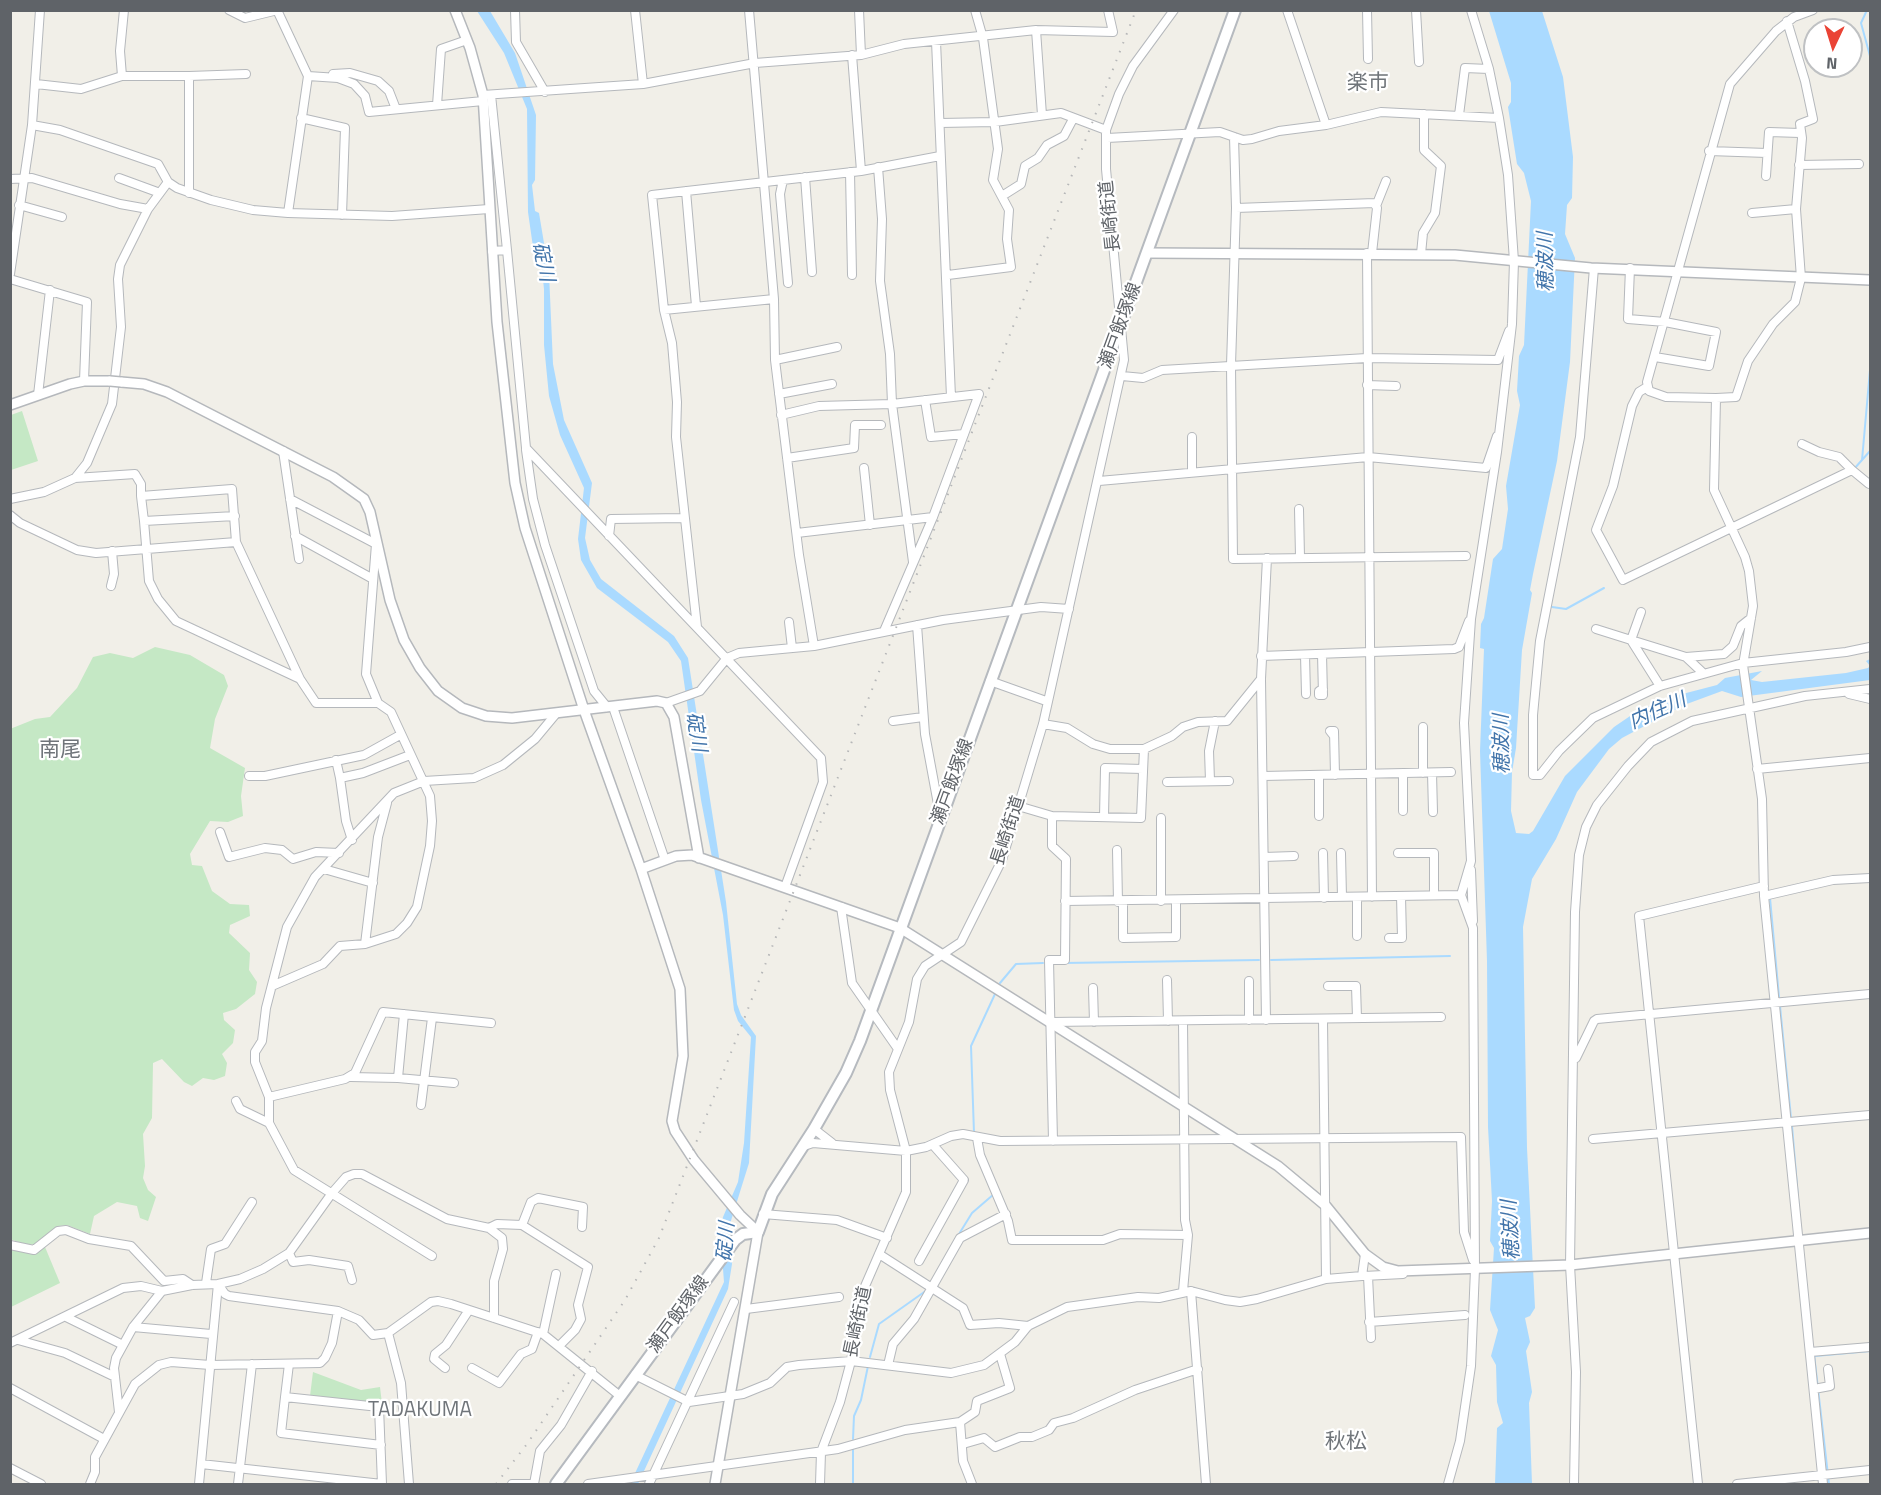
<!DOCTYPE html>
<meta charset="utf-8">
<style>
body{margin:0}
#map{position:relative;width:1881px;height:1495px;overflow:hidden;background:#f1efe8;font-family:"Titillium Web",sans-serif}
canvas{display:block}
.frame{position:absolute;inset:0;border:12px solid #5f6368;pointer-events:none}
.north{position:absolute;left:1803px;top:18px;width:60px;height:60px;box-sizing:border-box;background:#fff;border:2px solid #bfc1c3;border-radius:50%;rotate:184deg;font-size:16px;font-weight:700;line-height:24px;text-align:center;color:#5f6368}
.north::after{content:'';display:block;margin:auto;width:21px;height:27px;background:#ea4335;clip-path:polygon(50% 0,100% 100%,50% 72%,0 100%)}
</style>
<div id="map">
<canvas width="1881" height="1495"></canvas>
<div class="frame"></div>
<div class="north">N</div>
</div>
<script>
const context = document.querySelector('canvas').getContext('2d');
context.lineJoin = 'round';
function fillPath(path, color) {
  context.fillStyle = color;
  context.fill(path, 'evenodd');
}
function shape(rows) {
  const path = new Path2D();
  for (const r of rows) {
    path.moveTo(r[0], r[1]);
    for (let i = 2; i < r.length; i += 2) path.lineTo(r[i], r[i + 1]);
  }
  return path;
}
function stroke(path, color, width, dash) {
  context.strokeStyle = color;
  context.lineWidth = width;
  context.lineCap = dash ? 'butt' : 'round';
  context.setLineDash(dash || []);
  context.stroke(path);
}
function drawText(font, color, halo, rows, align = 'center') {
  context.font = font + ' "Titillium Web","Noto Sans JP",sans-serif';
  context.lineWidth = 4.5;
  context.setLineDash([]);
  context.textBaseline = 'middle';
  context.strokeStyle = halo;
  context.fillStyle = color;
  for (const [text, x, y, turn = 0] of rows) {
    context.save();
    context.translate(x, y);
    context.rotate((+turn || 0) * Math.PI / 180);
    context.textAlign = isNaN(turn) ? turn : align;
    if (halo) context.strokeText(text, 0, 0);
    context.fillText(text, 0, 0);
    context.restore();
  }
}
fillPath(shape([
 [22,411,38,461,11,470,11,415],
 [155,647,190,655,224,675,228,686,215,719,210,748,245,768,241,796,243,816,228,822,210,821,190,854,192,865,202,866,212,891,230,904,249,905,250,916,230,925,229,933,250,953,249,970,257,982,255,994,236,1009,223,1013,224,1020,235,1030,233,1043,222,1054,227,1063,225,1076,214,1080,203,1078,192,1086,184,1082,162,1059,153,1063,152,1118,143,1134,145,1166,143,1178,148,1190,156,1197,148,1221,140,1218,137,1206,117,1202,94,1216,90,1234,67,1225,59,1226,38,1244,27,1245,10,1239,10,729,35,719,50,717,77,688,93,657,110,653,133,658],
 [45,1247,60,1283,11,1307,11,1248,36,1252],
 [313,1372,361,1390,380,1387,382,1404,310,1396]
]), '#c5e8c5');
fillPath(shape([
 [477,11,490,11,515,53,536,115,535,180,532,185,535,211,539,213,549,273,553,364,564,420,592,483,585,538,590,560,601,579,674,636,688,658,726,902,737,1004,741,1015,756,1036,749,1163,729,1227,732,1264,728,1289,638,1484,630,1484,724,1282,720,1230,723,1217,738,1182,744,1143,751,1037,738,1021,734,1010,723,915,701,800,681,661,668,642,597,588,581,560,578,539,584,488,560,435,549,396,544,345,544,289,541,261,534,254,528,212,527,109,504,53],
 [1489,11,1542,11,1563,77,1573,157,1572,198,1567,205,1565,234,1575,258,1570,362,1557,461,1533,574,1530,590,1532,593,1522,650,1516,748,1512,772,1511,811,1516,833,1529,834,1533,831,1565,776,1614,727,1636,712,1667,698,1717,685,1725,678,1762,671,1751,680,1762,682,1846,673,1868,668,1870,666,1866,661,1870,659,1870,680,1741,697,1722,691,1684,705,1622,738,1609,749,1577,792,1556,839,1532,879,1523,927,1527,1148,1535,1308,1530,1316,1525,1318,1530,1342,1526,1351,1532,1392,1529,1403,1532,1484,1495,1484,1497,1428,1503,1423,1497,1402,1496,1365,1491,1356,1498,1330,1490,1310,1494,1248,1490,1241,1492,1201,1488,1127,1487,961,1480,751,1484,649,1480,648,1481,624,1484,618,1493,559,1502,549,1508,509,1506,486,1520,405,1517,391,1519,356,1524,345,1531,201,1524,173,1517,164,1508,107,1511,102,1511,83]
]), '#aadaff');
stroke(shape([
 [1867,10,1861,23,1870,56],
 [1862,460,1870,370],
 [1854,469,1870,451],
 [1552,607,1566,609,1604,588],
 [1770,898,1779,997],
 [1271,960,1450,956],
 [1064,963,1259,960],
 [1000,983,1016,964,1043,963],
 [1780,1006,1791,1118],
 [1792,1126,1800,1222],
 [974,1133,971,1046,995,994],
 [959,1234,972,1213,994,1194],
 [1814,1354,1829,1484],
 [1815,1356,1870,1351],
 [870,1357,879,1324,927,1290],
 [853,1439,854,1416,861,1400,868,1366],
 [853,1446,853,1484]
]), '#aadaff', 2);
const minor = shape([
 [229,10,245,18,278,10],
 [277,10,308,76,288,213],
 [515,10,516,42,545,92],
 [635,10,643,84],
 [749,10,774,299,775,360,799,555,814,646],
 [859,10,861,55],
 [1287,10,1326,125],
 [1367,10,1368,59],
 [1416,10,1419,62],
 [1813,10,1794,17,1776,31,1730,84,1647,382,1649,391,1666,397,1716,398,1714,490,1745,557,1749,571,1753,606,1743,665,1762,799,1764,896,1823,1484],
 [1036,30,1042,115],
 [936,41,951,397],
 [852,55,861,171],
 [333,74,350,73,378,81,389,91,396,109],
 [122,76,120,51,124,10],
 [189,76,246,74],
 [308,76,338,78,354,84,365,96,369,112,483,101],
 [36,84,81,89,122,76,189,76,189,193],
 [483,95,643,84,755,63,861,55,904,44,1036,30,1113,32,1108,10],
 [491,95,507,250],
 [437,105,441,49,467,40],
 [1459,115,1465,68,1489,69],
 [301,118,345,128,342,215],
 [940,123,995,122,1061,113,1106,130],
 [32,125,60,130,158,164,168,182],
 [1234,137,1236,208,1231,365,1233,559,1466,556],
 [1107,138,1220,132,1243,140,1252,139,1279,131,1326,125,1381,112,1499,118],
 [1709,151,1767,153],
 [1799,165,1859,164],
 [878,167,882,219,880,281,890,354,892,404,913,562],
 [850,172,852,275],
 [1766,176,1769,132,1800,133],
 [805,177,812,272],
 [119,178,160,193],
 [10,179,32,178,120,204,148,209],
 [783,180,780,194,788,283],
 [686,191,696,306],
 [1002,196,1021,184,1025,166,1038,158,1047,145,1064,136,1073,119],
 [19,205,62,217],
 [1376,206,1386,181],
 [1236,208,1375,203,1377,208,1372,253],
 [1752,213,1796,209],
 [492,251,507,250,526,448,821,758,823,782,785,887],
 [1367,253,1372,897],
 [1421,254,1423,233,1435,213,1441,166,1424,150,1424,114],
 [1594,268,1580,437,1540,641,1533,715,1533,775,1540,775,1559,751,1593,718,1660,686,1743,663,1846,652,1870,647],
 [1630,268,1628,319,1665,322,1716,332,1709,366,1655,357],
 [10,274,32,125,40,10],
 [948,275,1011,267,1007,239,1009,210,993,180,998,149,983,38,975,10],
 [10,279,87,302,84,381],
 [664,310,652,195,861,171,940,156],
 [775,360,837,347],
 [1122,376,1143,378,1162,370,1367,358,1498,360,1509,331],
 [1367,385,1396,386],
 [1647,387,1639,392,1632,406,1613,486,1596,530,1623,580,1852,470,1869,484],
 [779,394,832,384],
 [38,395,50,290],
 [1716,398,1736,397,1748,361,1773,324,1795,302,1801,278,1796,209,1802,138,1800,124,1813,119,1805,81,1787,21],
 [925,400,931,437,964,434],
 [781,415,819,406,892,404,979,394,933,517,884,631],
 [1192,437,1192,472],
 [1802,444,1819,452,1839,457,1852,470],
 [526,450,533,499,545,545,594,691,607,707],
 [283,451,299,559],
 [787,458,854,448,855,425,881,425],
 [864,468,870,525],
 [75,478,135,474,141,484,141,496],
 [1099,481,1368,457,1486,468,1497,436],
 [10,499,44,492,75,478,87,463,112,404,121,327,118,279,120,265,148,209,168,182,177,188,211,200,253,210,288,213,392,216,489,209],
 [290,499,376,544,366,674,378,703,391,712,430,796,432,821,430,846,417,907,407,923,396,934,365,944],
 [1299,509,1300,557],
 [10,515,20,523,77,550,96,553,236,542,300,679,316,703,378,703],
 [235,516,144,521,149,581,158,599,176,621,300,679],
 [144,521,141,496,232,489,236,542],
 [797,533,933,517],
 [295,536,373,579],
 [609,536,611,519,684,518],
 [111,586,114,574,112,551],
 [1641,612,1631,640,1686,657,1702,672],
 [789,622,792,648],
 [917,625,925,734,940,815],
 [697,627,676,437,677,402,672,343,664,310,774,299],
 [1596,629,1631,640,1660,686],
 [1322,654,1323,695,1319,695,1319,691,1323,689],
 [1305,655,1306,694],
 [1261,656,1454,649,1459,647,1469,621],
 [1686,657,1724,654,1733,646,1741,626,1751,618],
 [990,681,1046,701],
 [1849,694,1870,699],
 [666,703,700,691,727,658,739,653,814,646,943,620,1041,607,1069,609],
 [613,707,665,860],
 [893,721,923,717],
 [1043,724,1067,728,1093,744,1110,749,1144,749,1172,736,1183,727,1198,722,1227,721,1261,679],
 [1423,727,1423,773],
 [1334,736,1330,731,1334,731,1335,775],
 [336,760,340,778,363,773,410,755],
 [1757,769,1870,758],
 [1432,773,1433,812],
 [1403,774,1403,811],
 [1319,775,1319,816],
 [249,776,265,776,364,755,400,735],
 [1263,776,1451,772],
 [340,778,346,821,352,840],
 [1210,781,1209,751,1215,721],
 [1167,782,1229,781],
 [1018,806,1052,816,1141,818,1144,749],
 [1052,816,1052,846,1066,859,1065,960,1049,960,1053,1141],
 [1104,817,1105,768,1143,769],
 [220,832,229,857,265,848,282,850,293,859,316,852,339,853],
 [1117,850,1118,902],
 [1323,853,1324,898],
 [1341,853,1342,897],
 [1398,853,1434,853,1434,895],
 [1264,857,1294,856],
 [324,869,373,883],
 [1471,870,1473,921],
 [1764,896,1833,880,1870,878],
 [1357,897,1357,936],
 [1065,901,1461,895],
 [1161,901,1161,818],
 [1123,902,1123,938,1176,937,1176,901],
 [841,907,852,983,898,1049],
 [1389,938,1402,938,1401,896],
 [1167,980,1168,1021],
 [1249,981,1249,1020],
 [272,986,323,964,340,946,365,944,378,837,387,803],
 [1328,986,1356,986,1357,1018],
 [1093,988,1094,1022],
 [404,1014,398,1078,454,1083],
 [1323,1019,1326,1279],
 [1266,1020,1261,679,1267,558],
 [1051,1022,1441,1017],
 [1576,1058,1594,1021,1597,1019,1870,994],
 [351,1077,398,1078],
 [269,1097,345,1079,355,1073,383,1012,491,1023],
 [236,1101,240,1109,269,1123],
 [421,1105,432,1018],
 [814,1129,832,1143],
 [977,1138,980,1155,1008,1221,1012,1240,1103,1240,1120,1234,1188,1235],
 [1593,1139,1870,1115],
 [804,1146,813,1143,906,1151,926,1147,951,1136,963,1134,1000,1141,1461,1137,1464,1232,1473,1260],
 [763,1214,837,1220,887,1238],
 [522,1225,588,1267,578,1305,581,1319,575,1330,560,1345],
 [489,1228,497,1224,522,1225,531,1202,538,1198,583,1207,582,1227],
 [10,1245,34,1250,58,1231,66,1230,89,1239,131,1246,164,1281,183,1279,192,1285],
 [289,1253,293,1262,309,1260,348,1266,352,1280],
 [879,1254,963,1308,970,1325,999,1323,1028,1326],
 [432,1256,294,1170,269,1123,269,1097,255,1062,255,1052,262,1041,266,1008,287,927,315,877,394,793,424,781,474,778,503,765,535,739,555,715],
 [919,1261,964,1180,933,1145],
 [1364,1276,1403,1274],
 [1368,1276,1371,1338],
 [206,1283,211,1249,225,1244,252,1202],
 [218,1284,225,1294,229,1296,338,1311,359,1320,373,1335,388,1333,431,1302,438,1301,451,1304,543,1334,620,1396],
 [1183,1291,1188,1235,1185,1220,1183,1021],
 [1191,1291,1206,1484],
 [746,1309,839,1297],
 [66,1317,123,1345],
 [1369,1322,1465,1315],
 [133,1327,211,1334],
 [388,1333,401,1383,409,1484],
 [543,1334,556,1274],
 [18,1340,65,1353,115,1377],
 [10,1343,123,1288,141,1286,162,1291,192,1285,218,1284,240,1279,263,1269,289,1253,332,1193,346,1177,354,1174,362,1174,447,1219,489,1228,502,1238,503,1249,494,1281,494,1318],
 [1810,1352,1870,1347],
 [289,1364,285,1397,379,1407,382,1484],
 [888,1365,893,1344,914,1319,960,1238,1006,1214],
 [445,1368,434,1359,435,1354,446,1345,469,1310],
 [472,1368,499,1383,521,1354,532,1349,538,1332],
 [635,1375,689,1402,743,1394,770,1383,787,1367,799,1365,851,1361,951,1373,984,1365,1015,1342,1028,1326,1067,1307,1138,1297,1159,1298,1191,1291,1225,1300,1240,1302,1257,1299,1326,1279,1362,1276,1365,1254],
 [10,1388,104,1439],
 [1814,1389,1830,1386,1828,1369],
 [285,1397,281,1433,381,1445],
 [119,1412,114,1368,116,1358,133,1327,162,1291],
 [960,1422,963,1461,972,1484],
 [963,1444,984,1438,995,1447,1020,1437,1032,1437,1049,1430,1054,1423,1073,1418,1135,1390,1198,1369],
 [201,1464,382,1484],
 [10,1468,41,1484],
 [90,1484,95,1472,95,1457,135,1384,159,1365,171,1362,210,1365,320,1363,325,1358,332,1343,338,1311],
 [199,1484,218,1284],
 [238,1484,252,1364],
 [512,1484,531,1484],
 [534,1484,540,1451,561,1425,592,1371],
 [588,1484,838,1449,905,1430,960,1422,975,1412,977,1401,1010,1388,1000,1354],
 [649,1484,734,1302],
 [820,1484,821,1452,840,1402,851,1361,862,1293,906,1192,906,1151,890,1090,889,1072,909,1022,917,979,925,966,961,942,1002,860,1043,724,1124,360,1106,169,1106,130,1119,94,1133,66,1174,10],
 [1448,1484,1460,1441,1471,1366,1475,1269,1473,928,1461,895,1471,861,1464,723,1471,619,1497,452,1512,324,1514,261,1508,175,1499,118,1489,69,1471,10],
 [1574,1484,1576,1372,1570,1265,1575,912,1579,855,1586,827,1597,805,1628,766,1651,742,1692,721,1805,696,1870,689],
 [1698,1484,1639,916,1764,886],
 [1737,1484,1870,1470]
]);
const tertiary = shape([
 [455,10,470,48,483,95,497,322,515,483,525,528,584,710,641,869,680,989,683,1056,672,1121,675,1131,694,1160,740,1215,758,1232,715,1484],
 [1147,253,1455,255,1591,268,1870,280],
 [121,382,144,384,167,392,333,477,364,499,370,512,390,600,404,640,420,668,438,691,462,708,486,716,512,718,657,701,666,703,674,717,699,858],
 [10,405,70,384,84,381,110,381],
 [641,869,676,856,692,855,900,928,1278,1166,1326,1206,1365,1254,1383,1267,1398,1271,1570,1265,1870,1233]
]);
const secondary = shape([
 [556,1484,735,1240,743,1234,758,1232,772,1194,814,1129,846,1073,860,1041,1235,10]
]);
stroke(minor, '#b5b8bc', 10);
stroke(tertiary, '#b5b8bc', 12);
stroke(secondary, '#b6babf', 14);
stroke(minor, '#fff', 8);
stroke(tertiary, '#fff', 9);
stroke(secondary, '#fff', 10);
stroke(shape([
 [496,1484,527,1444,625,1300,659,1238,1136,10]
]), '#b6b7b8', 2, [1.5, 8]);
const tertiaryBridge = shape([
 [110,381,121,382]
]);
stroke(tertiaryBridge, '#b5b8bc', 12, []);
stroke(tertiaryBridge, '#fff', 9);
drawText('18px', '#5f6368', '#fff', [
 ["長崎街道",1111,216,-96],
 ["瀬戸飯塚線",1121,326,-70],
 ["瀬戸飯塚線",953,782,-70],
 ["長崎街道",1009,831,-72],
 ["瀬戸飯塚線",679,1315,-54],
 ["長崎街道",859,1322,-78]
]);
drawText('italic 20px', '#4174aa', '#fff', [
 ["碇川",542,262,78],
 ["穂波川",1547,262,-91],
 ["内住川",1658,712,-24],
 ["碇川",695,732,81],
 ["穂波川",1503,744,-91],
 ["穂波川",1512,1230,-93],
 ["碇川",727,1242,-85]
]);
drawText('21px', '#70757a', '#fff', [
 ["楽市",1368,84],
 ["南尾",60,751],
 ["TADAKUMA",420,1411],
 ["秋松",1346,1443]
]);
</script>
